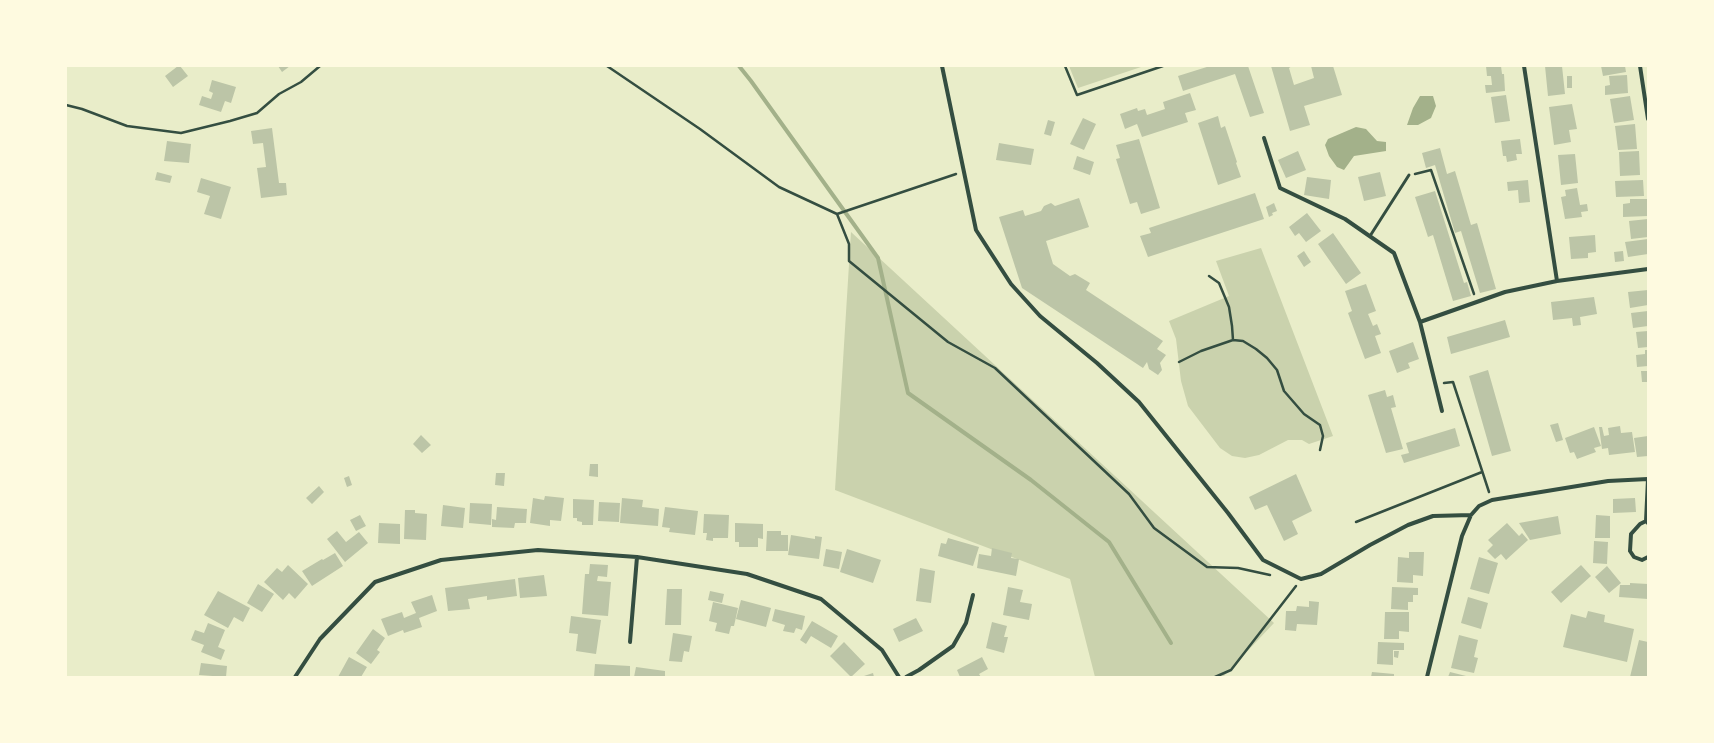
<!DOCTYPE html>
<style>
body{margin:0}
#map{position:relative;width:1714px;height:743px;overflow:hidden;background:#e9edc9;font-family:"Noto Sans",sans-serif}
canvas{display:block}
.frame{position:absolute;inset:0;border:67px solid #fefae0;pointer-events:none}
</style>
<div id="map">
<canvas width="1714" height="743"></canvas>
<div class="frame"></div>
</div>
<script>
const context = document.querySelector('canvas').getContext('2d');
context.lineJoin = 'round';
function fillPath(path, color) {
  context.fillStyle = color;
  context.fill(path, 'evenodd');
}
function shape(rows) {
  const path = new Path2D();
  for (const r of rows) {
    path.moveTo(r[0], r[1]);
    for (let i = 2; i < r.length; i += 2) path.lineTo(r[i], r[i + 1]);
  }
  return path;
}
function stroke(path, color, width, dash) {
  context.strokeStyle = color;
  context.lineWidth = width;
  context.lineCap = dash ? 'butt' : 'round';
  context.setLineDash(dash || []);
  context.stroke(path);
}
fillPath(shape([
 [1069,66,1144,66,1078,88],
 [851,232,1274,623,1223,677,1095,677,1070,579,835,490],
 [1261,248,1333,436,1309,444,1302,440,1288,440,1259,455,1245,458,1232,456,1220,448,1188,406,1181,381,1176,339,1169,321,1229,296,1216,261]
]), '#cad2ad');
fillPath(shape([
 [1420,96,1433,96,1436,106,1431,118,1418,125,1407,125,1413,108],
 [1356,127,1366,129,1377,141,1386,142,1386,151,1354,156,1344,170,1337,167,1329,156,1325,145,1328,139]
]), '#a3b18a');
stroke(shape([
 [739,66,751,81,878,258,908,393,1031,480,1109,542,1171,643]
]), '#a3b18a', 4);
fillPath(shape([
 [178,66,180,66,188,76,173,87,165,76],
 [278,66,290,66,282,72],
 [1210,66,1248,66,1264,113,1250,117,1235,74,1183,91,1178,76],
 [1271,66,1292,66,1289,68,1294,85,1314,78,1311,66,1333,66,1342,95,1304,106,1310,125,1290,131],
 [1486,66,1501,66,1502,74,1504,74,1505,91,1486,93,1485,85,1492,85,1491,76,1487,76],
 [1545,66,1562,66,1565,94,1548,96],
 [1601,66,1625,66,1626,72,1603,76],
 [1627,75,1628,93,1605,95,1605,86,1610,85,1609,76],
 [1567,76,1572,76,1572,88,1567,88],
 [212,80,236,87,231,103,225,101,221,112,199,105,202,96,211,99,213,93,209,91],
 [1190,93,1196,110,1185,113,1188,122,1142,137,1137,124,1125,129,1120,114,1137,108,1138,111,1145,109,1147,115,1165,109,1163,102],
 [1506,95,1510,121,1495,123,1491,97],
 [1630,96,1634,120,1614,123,1610,99],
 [1572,104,1577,129,1569,130,1571,142,1554,145,1549,107],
 [1218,116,1221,128,1225,126,1237,162,1236,163,1241,177,1218,185,1198,123],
 [1083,118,1096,124,1084,150,1070,144],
 [1048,120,1055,122,1051,136,1044,134],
 [1635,124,1637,149,1618,150,1615,126],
 [272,128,279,183,286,183,287,195,261,198,257,168,266,167,263,143,253,144,251,131],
 [1139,139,1160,208,1141,214,1137,202,1130,204,1116,159,1120,158,1116,145],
 [1520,139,1522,154,1516,154,1517,160,1507,162,1506,156,1503,156,1501,141],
 [167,141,191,144,189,163,164,161],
 [999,143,1034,149,1031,165,996,160],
 [1440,148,1447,174,1455,171,1471,225,1477,223,1496,289,1480,293,1461,231,1455,233,1435,165,1426,168,1422,153],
 [1298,151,1306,170,1286,178,1278,160],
 [1639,151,1640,175,1620,176,1619,152],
 [1575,154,1578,183,1561,185,1558,155],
 [1077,156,1094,162,1090,175,1073,169],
 [157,172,172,176,170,183,155,180],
 [1380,172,1386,196,1364,201,1358,177],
 [1307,177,1331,180,1329,199,1304,195],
 [201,178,231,187,221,219,204,214,210,196,197,192],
 [1528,180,1530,202,1519,203,1518,190,1508,191,1507,182],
 [1643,180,1644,196,1616,197,1615,181],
 [1577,188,1580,205,1587,204,1588,211,1581,212,1582,217,1565,219,1561,197,1566,196,1565,190],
 [1435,191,1464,283,1467,282,1471,296,1453,301,1433,235,1428,237,1415,197],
 [1255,193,1264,219,1148,257,1140,236,1151,233,1149,228],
 [1079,198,1089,227,1046,241,1053,264,1070,276,1075,274,1090,283,1086,290,1163,341,1157,349,1166,355,1160,363,1162,370,1158,375,1149,369,1147,362,1143,368,1022,288,999,217,1023,210,1025,216,1041,211,1044,206,1051,203,1055,206],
 [1630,199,1648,199,1648,216,1623,217,1623,204,1630,203],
 [1274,203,1277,211,1272,213,1273,215,1269,217,1266,207],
 [1307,213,1321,231,1306,242,1299,233,1295,236,1289,227],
 [1648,219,1648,237,1631,239,1629,221],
 [1333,233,1361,273,1346,284,1318,244],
 [1595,235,1596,252,1588,253,1588,258,1571,259,1569,237],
 [1648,239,1648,254,1628,257,1625,242],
 [1304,251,1311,262,1304,267,1297,256],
 [1623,251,1624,261,1615,262,1614,252],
 [1366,284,1376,311,1368,314,1373,326,1377,324,1381,334,1375,336,1381,353,1365,359,1348,313,1352,311,1345,291],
 [1648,290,1648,305,1630,308,1628,292],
 [1594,297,1597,314,1580,317,1581,325,1573,326,1572,318,1553,320,1551,302],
 [1648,311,1648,326,1633,328,1631,313],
 [1505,320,1510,337,1451,354,1447,337],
 [1648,331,1648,347,1638,348,1636,332],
 [1413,342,1419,359,1408,363,1410,368,1397,373,1389,351],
 [1645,350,1648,350,1648,366,1637,367,1636,355,1645,354],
 [1488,370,1511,451,1492,456,1469,376],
 [1641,371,1648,371,1648,382,1642,382],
 [1385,390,1387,397,1393,395,1396,407,1391,408,1403,449,1386,453,1368,395],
 [1558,423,1563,440,1556,442,1550,425],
 [1620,426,1621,433,1632,432,1635,452,1609,455,1608,448,1602,449,1599,427,1602,427,1604,436,1609,435,1608,428],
 [1594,427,1601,446,1594,448,1596,452,1577,459,1574,452,1570,453,1565,438],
 [1455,428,1460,446,1404,463,1401,455,1409,453,1406,443],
 [421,435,431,445,422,453,413,444],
 [1648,436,1648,456,1637,457,1634,438],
 [590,464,598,464,598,477,589,476],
 [496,473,505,473,504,486,495,485],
 [1296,474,1312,511,1292,521,1298,534,1284,541,1267,505,1255,510,1249,497],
 [349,476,352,485,347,487,344,478],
 [319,486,324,492,312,504,306,498],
 [545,496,564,498,561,521,550,520,550,526,530,523,533,498,544,500],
 [622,498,643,500,642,507,659,509,658,526,620,523],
 [1635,498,1636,512,1613,513,1613,499],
 [573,499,594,500,593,525,582,525,582,522,577,521,577,518,573,518],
 [599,502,620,503,619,522,598,521],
 [470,503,492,504,491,525,469,523],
 [443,505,465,508,463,528,441,526],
 [497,507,527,509,526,523,515,523,514,528,492,527,492,519,496,520],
 [665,507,698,511,695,535,669,532,670,528,662,527],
 [405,510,415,510,415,513,427,514,426,540,404,539],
 [704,514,729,515,728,538,713,538,713,541,706,540,707,533,703,533],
 [360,515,366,526,356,531,350,520],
 [1596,515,1610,516,1610,538,1595,538],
 [1558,516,1561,534,1530,540,1519,523],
 [379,523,400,524,400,544,378,543],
 [735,523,763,524,763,539,758,538,758,547,739,547,739,542,735,542],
 [1507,523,1519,536,1522,533,1528,540,1506,560,1501,554,1495,559,1487,551,1493,545,1488,540],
 [337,531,346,542,359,532,368,543,345,562,327,539],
 [767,531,781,531,781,535,788,535,788,551,766,551],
 [791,535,815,539,815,536,822,537,819,559,788,555],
 [948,538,979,547,973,566,938,556,941,543,946,544],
 [1594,541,1608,542,1607,564,1593,563],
 [992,548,1012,553,1011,558,1019,559,1016,576,977,568,979,554,991,556],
 [826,549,842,552,839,569,823,566],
 [847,549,881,560,873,583,840,572],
 [1409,552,1424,552,1423,576,1413,575,1413,583,1397,582,1398,557,1409,558],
 [335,553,343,566,312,586,302,571,322,559,323,560],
 [1479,557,1498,563,1489,594,1470,589],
 [590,564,608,565,607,577,598,576,597,581,611,582,608,616,582,614,585,574,589,574],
 [288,565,308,584,295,599,289,593,283,600,264,582,277,568,282,572],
 [1581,565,1591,576,1561,603,1551,592],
 [1607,566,1621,583,1609,593,1595,577],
 [920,568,935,571,931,603,916,601],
 [544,575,547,596,520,598,518,578],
 [515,579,517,596,487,600,487,596,468,599,470,609,448,611,445,588],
 [1630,583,1648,584,1648,599,1619,597,1620,585,1630,585],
 [258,584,274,594,262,612,247,603],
 [1008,587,1023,590,1020,602,1032,604,1029,620,1003,615],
 [1392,587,1418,588,1418,595,1413,595,1413,602,1408,602,1408,610,1391,609],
 [667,589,682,589,681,625,665,625],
 [218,591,250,608,243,622,234,617,228,628,204,615],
 [710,591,724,594,722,603,708,600],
 [432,595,437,611,419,618,422,627,404,633,403,630,388,636,381,619,402,612,404,618,416,613,411,602],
 [1468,597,1488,603,1481,629,1461,623],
 [741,600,771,608,766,627,736,619],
 [1309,601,1319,602,1317,625,1297,624,1296,631,1285,630,1286,611,1296,611,1297,606,1309,607],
 [713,602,738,608,734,626,731,626,729,634,715,631,717,623,709,621],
 [775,609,805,616,802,630,796,628,794,633,783,631,785,625,772,621],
 [1588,611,1605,615,1604,622,1634,629,1627,662,1563,647,1571,614,1586,618],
 [1385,612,1409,612,1409,632,1399,631,1399,639,1384,639],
 [571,616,601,620,596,654,576,651,578,634,569,633],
 [916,618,923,631,899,642,893,629],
 [812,621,838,636,831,648,811,636,806,644,800,640],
 [992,622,1007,626,1004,637,1008,637,1004,653,986,648],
 [208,623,225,630,218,647,225,650,221,660,201,652,204,645,191,640,195,630,204,633],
 [373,629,385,638,377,650,380,652,371,664,356,653],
 [673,633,692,636,689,652,684,651,682,662,669,661],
 [1459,635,1478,640,1474,657,1478,658,1474,673,1451,668],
 [1639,640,1648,642,1648,677,1630,677],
 [844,642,865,664,851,677,830,656],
 [1378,642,1404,643,1404,650,1393,650,1393,665,1377,664],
 [1394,651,1399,651,1398,658,1394,657],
 [349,657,367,667,361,677,338,677],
 [982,657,988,669,979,674,981,677,960,677,957,670],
 [201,663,227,666,226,677,199,675],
 [595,664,630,666,630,677,594,677],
 [636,667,665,671,665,677,634,677],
 [1372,672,1394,674,1394,677,1371,677],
 [1450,672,1466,676,1466,677,1448,677],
 [873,673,874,677,861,677]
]), '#bcc5a7');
stroke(shape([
 [607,66,700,129,779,187,837,214,849,244,849,261,948,342,995,368,1129,494,1154,528,1207,567,1238,568,1270,575],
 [1065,66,1077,95,1163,66],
 [66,105,82,109,127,126,181,133,230,121,257,113,279,94,301,82,320,66],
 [1415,174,1431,170,1474,294],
 [837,214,956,174],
 [1209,276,1219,283,1229,307,1232,326,1233,340],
 [1179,362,1201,351,1233,340,1243,341,1256,349,1267,358,1277,370,1284,391,1304,414,1320,425,1323,436,1320,450],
 [1444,383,1453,382,1489,492],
 [1356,522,1482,472],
 [1215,677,1231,670,1296,586]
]), '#344e41', 2.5);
stroke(shape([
 [1370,236,1409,175]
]), '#344e41', 3);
stroke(shape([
 [942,66,976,230,1011,284,1040,316,1097,363,1139,402,1228,513,1263,560,1301,579,1321,574,1370,545,1408,525,1433,516,1471,515],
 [1524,66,1557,281],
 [1640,66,1648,119],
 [1264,138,1280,188,1345,219,1394,253,1420,322,1442,411],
 [1420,322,1505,292,1557,281,1648,269],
 [1646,521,1648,479],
 [1648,523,1646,521,1640,524,1631,534,1630,551,1634,557,1642,560,1648,557],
 [630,642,637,557],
 [295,677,320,639,375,582,441,560,538,550,637,557,747,574,821,599,882,650,899,677],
 [906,677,919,670,953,646,966,623,973,595],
 [1427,677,1462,536,1471,515,1479,506,1492,500,1608,481,1648,479]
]), '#344e41', 4);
</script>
